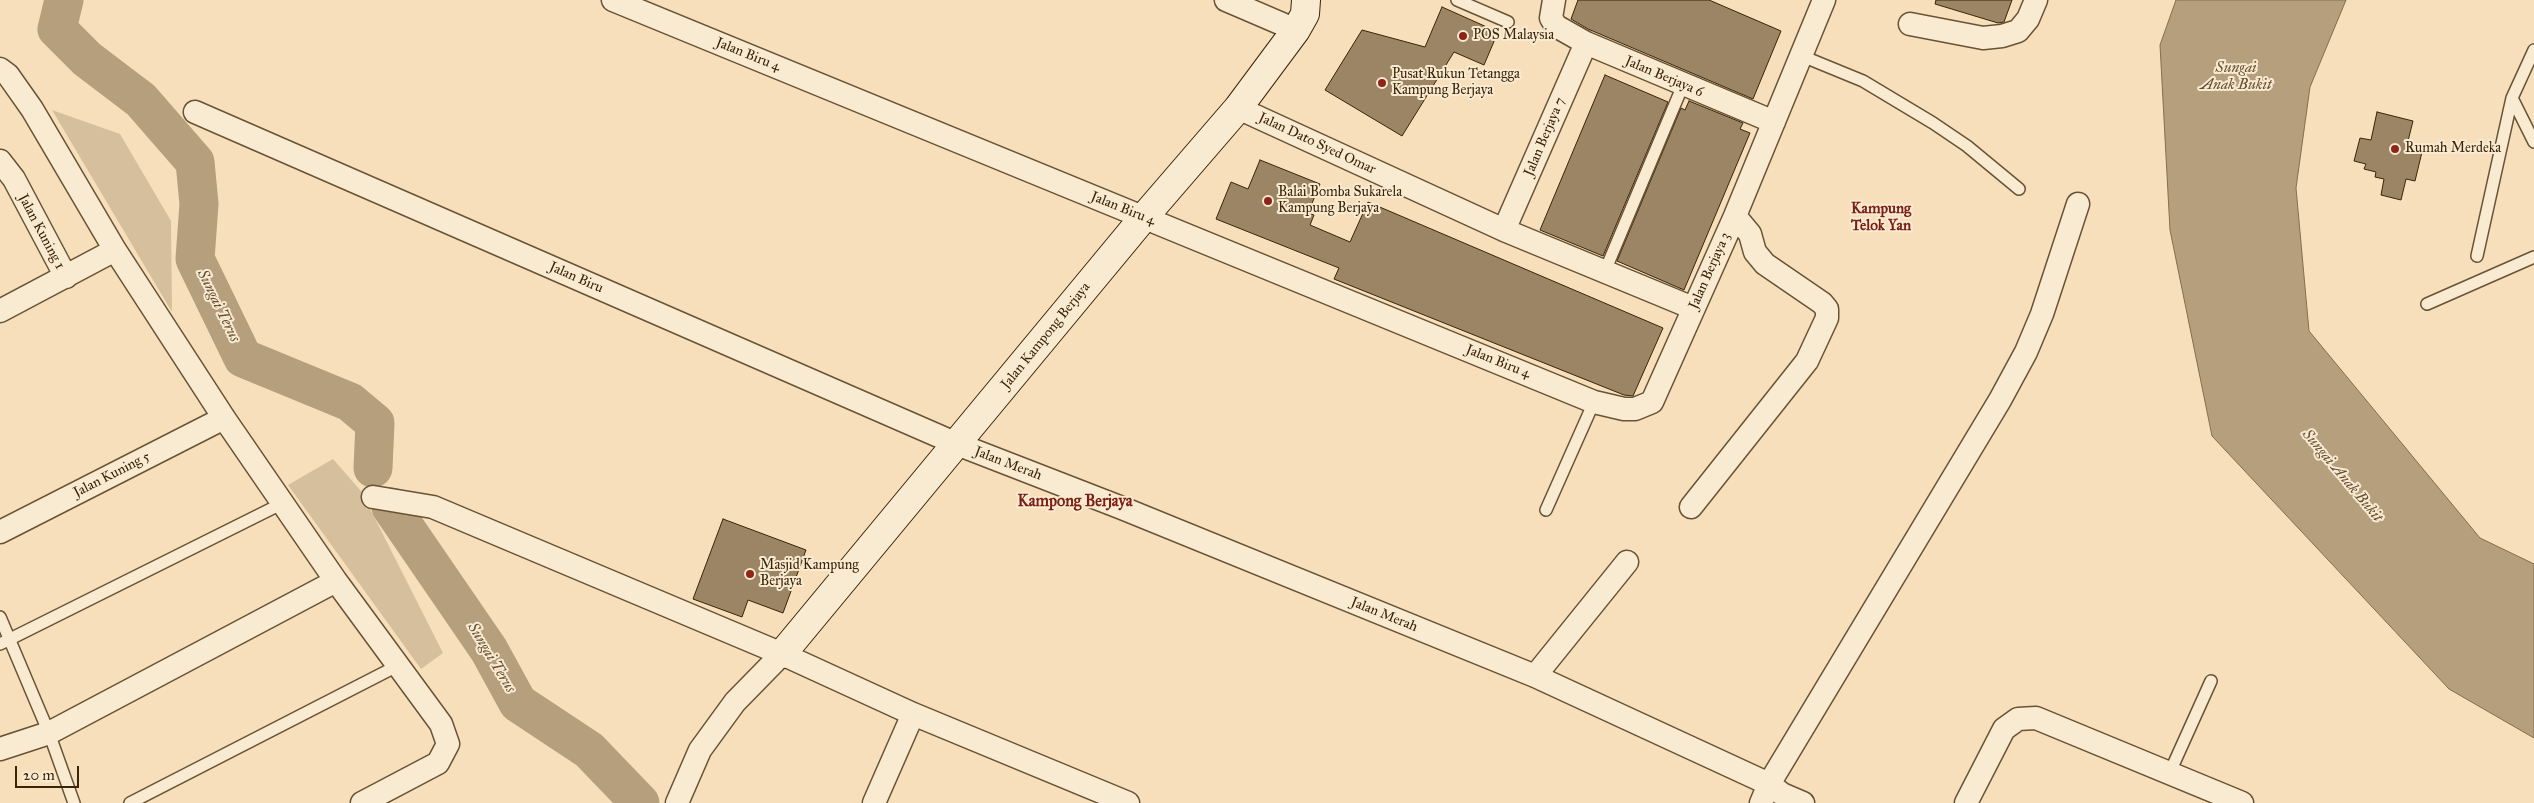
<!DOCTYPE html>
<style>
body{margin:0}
#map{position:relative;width:2534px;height:803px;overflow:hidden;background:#f6dfba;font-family:"IM FELL Great Primer",serif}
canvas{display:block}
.scale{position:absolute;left:15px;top:766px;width:64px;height:22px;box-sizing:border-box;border:2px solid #392407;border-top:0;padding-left:6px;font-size:15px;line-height:18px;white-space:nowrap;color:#392407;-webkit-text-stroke:4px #f9ead2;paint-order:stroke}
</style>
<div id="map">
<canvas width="2534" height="803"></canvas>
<div class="scale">20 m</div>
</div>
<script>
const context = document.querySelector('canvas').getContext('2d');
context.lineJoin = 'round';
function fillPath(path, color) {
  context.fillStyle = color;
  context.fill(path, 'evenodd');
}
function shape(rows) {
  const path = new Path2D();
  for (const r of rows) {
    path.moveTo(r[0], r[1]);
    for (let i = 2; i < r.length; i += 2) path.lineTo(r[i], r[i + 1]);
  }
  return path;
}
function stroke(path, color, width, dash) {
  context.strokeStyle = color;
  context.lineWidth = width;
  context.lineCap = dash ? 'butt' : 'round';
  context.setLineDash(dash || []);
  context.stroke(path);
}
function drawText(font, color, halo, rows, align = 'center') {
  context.font = font + ' "IM FELL Great Primer",serif';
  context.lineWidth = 4;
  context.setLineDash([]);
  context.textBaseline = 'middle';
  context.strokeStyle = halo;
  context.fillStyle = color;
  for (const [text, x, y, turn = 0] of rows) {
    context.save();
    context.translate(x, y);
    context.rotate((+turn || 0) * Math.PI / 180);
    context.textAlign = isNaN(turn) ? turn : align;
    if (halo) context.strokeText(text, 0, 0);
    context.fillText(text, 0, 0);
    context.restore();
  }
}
fillPath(shape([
 [52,110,120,134,171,221,172,312],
 [333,459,361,491,443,653,421,669,288,485]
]), '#d6bf9c');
const water = shape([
 [2176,0,2346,0,2310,87,2296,188,2309,331,2480,538,2534,564,2534,738,2449,689,2212,436,2170,230,2160,45,2176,0]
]);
fillPath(water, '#b69f7d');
stroke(water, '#846e4e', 1);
stroke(shape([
 [64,0,57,29,87,59,141,100,195,162,199,204,195,259,243,358,350,402,375,423,373,468],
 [391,507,489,650,518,703,589,750,640,803]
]), '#b69f7d', 39);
const building = shape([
 [1578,0,1709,0,1781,31,1753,99,1588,29,1571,19,1578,0],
 [1936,0,2012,0,2004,22,1998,23,1935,4,1936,0],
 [1442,7,1498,32,1484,65,1454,52,1402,136,1325,90,1362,30,1425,47,1442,7],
 [1605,75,1668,102,1603,256,1540,230,1605,75],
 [1689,101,1743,123,1740,129,1750,133,1684,290,1617,261,1681,108,1685,110,1689,101],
 [2377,112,2413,121,2406,149,2422,152,2415,181,2406,179,2401,200,2381,195,2384,179,2375,177,2376,172,2364,169,2366,164,2354,161,2360,138,2371,140,2377,112],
 [1260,160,1320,184,1308,213,1314,215,1310,225,1350,242,1368,202,1663,328,1633,396,1624,395,1334,279,1339,268,1216,219,1231,182,1248,189,1260,160],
 [723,519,806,550,783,613,748,600,742,617,693,599,723,519]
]);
fillPath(building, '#9b8564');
stroke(building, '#392407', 1);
const lane = shape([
 [1457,0,1508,22],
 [1802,56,1863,81,1933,123,1967,146,2019,189],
 [2512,98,2534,142],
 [2477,256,2512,98,2534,50],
 [1605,271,1683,85],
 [2427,304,2534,257],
 [1546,510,1594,402],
 [0,617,49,733,74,803],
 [0,644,283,503],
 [2170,772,2211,681],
 [130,803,399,665]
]);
const street = shape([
 [613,0,1594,402,1624,409,1635,409,1652,402,1735,216,1824,0],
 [1226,0,1296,30],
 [1554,0,1551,18,1556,26,1586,43,1774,122],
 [1910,24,1983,38,2002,36,2018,31,2028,19,2036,0],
 [0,69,8,75,32,109,115,250,224,418,336,581,441,724,448,744,438,763,362,803],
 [1238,108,1504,230,1693,308],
 [195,112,957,444,1122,508,1535,676,1769,784,1782,794,1803,803],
 [0,161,14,179,66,277],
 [1504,230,1586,43],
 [0,311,115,250],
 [373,497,433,507,782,654,913,714,1128,803],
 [1691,507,1807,361,1827,318,1827,309,1822,303,1765,264,1755,252,1750,234,1735,216],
 [0,532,224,418],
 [1535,676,1627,562],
 [0,749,49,733,336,581],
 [677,803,700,750,735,702,782,654],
 [874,803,913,714],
 [1761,803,1769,784,2000,400,2026,352,2042,314,2078,204],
 [1966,803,2004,729,2018,719,2036,718,2242,803]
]);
const secondary = shape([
 [782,654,1144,217,1238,108,1296,30,1305,14,1306,0]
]);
stroke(lane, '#685334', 14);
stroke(street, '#685334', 25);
stroke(secondary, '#392407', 30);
stroke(lane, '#f9ead2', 11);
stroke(street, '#f9ead2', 22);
stroke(secondary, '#f9ead2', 28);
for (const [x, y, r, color] of [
 [1463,36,5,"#8f2418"],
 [1382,83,5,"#8f2418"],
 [2395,149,5,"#8f2418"],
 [1268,201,5,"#8f2418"],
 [750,574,5,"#8f2418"]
]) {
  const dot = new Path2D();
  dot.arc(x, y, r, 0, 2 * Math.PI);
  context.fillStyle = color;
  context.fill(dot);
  stroke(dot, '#f9ead2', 2);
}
drawText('14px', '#392407', '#f9ead2', [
 ["POS Malaysia",1473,36],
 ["Pusat Rukun Tetangga",1392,75],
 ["Kampung Berjaya",1392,91],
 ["Rumah Merdeka",2405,149],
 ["Balai Bomba Sukarela",1278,193],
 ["Kampung Berjaya",1278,209],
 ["Masjid Kampung",760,566],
 ["Berjaya",760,582]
], 'left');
drawText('14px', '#392407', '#f9ead2', [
 ["Jalan Biru 4",748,55,22],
 ["Jalan Berjaya 6",1664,77,23],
 ["Jalan Berjaya 7",1545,137,-67],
 ["Jalan Dato Syed Omar",1317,144,25],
 ["Jalan Biru 4",1123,209,22],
 ["Jalan Kuning 1",41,232,62],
 ["Jalan Berjaya 3",1710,271,-66],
 ["Jalan Biru",576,278,24],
 ["Jalan Kampong Berjaya",1046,336,-51],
 ["Jalan Biru 4",1498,362,22],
 ["Jalan Merah",1008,464,21],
 ["Jalan Kuning 5",112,475,-27],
 ["Jalan Merah",1384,615,22]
]);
drawText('italic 15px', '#654f30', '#f9ead2', [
 ["Sungai",2236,68],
 ["Anak Bukit",2236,85],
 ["Sungai Terus",218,306,64],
 ["Sungai Anak Bukit",2342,476,50],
 ["Sungai Terus",491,658,59]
]);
drawText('bold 15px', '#7a1f14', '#f9ead2', [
 ["Kampung",1881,209],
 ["Telok Yan",1881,226]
]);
drawText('bold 16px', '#7a1f14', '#f9ead2', [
 ["Kampong Berjaya",1075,502]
]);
</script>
